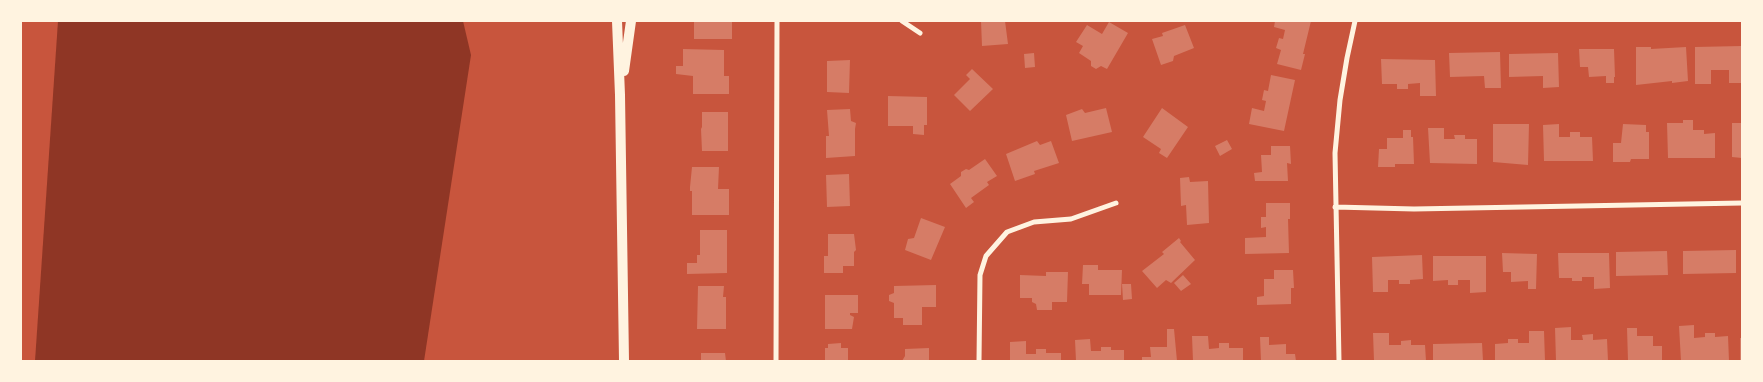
<!DOCTYPE html>
<style>
body{margin:0}
#map{position:relative;width:1763px;height:382px;overflow:hidden;background:#c8553d;font-family:"Open Sans",sans-serif}
canvas{display:block}
.frame{position:absolute;inset:0;border:22px solid #fff3e0;pointer-events:none}
</style>
<div id="map">
<canvas width="1763" height="382"></canvas>
<div class="frame"></div>
</div>
<script>
const context = document.querySelector('canvas').getContext('2d');
context.lineJoin = 'round';
function fillPath(path, color) {
  context.fillStyle = color;
  context.fill(path, 'evenodd');
}
function shape(rows) {
  const path = new Path2D();
  for (const r of rows) {
    path.moveTo(r[0], r[1]);
    for (let i = 2; i < r.length; i += 2) path.lineTo(r[i], r[i + 1]);
  }
  return path;
}
function stroke(path, color, width, dash) {
  context.strokeStyle = color;
  context.lineWidth = width;
  context.lineCap = dash ? 'butt' : 'round';
  context.setLineDash(dash || []);
  context.stroke(path);
}
fillPath(shape([
 [58,21,463,21,471,55,424,361,35,361]
]), '#8f3625');
fillPath(shape([
 [694,21,732,21,732,39,694,39],
 [981,21,1005,21,1008,44,982,46],
 [1275,21,1311,21,1303,54,1305,54,1301,70,1277,64,1281,50,1276,48,1279,38,1283,39,1285,30,1274,27],
 [1109,22,1128,33,1107,69,1101,66,1096,69,1091,66,1091,61,1079,53,1083,46,1076,42,1087,25,1102,34],
 [1185,25,1194,48,1174,56,1173,61,1161,65,1152,39,1163,36,1162,33],
 [1742,46,1741,83,1729,83,1729,70,1711,70,1711,84,1695,84,1695,47],
 [1636,47,1651,47,1651,49,1686,47,1688,81,1672,83,1672,81,1636,85],
 [683,49,724,50,724,76,729,76,729,94,693,94,693,76,676,74,676,66,683,66],
 [1579,49,1614,49,1615,77,1614,77,1614,83,1606,83,1606,76,1589,77,1588,67,1580,67],
 [1500,52,1501,88,1485,88,1484,76,1450,77,1449,53],
 [1034,53,1035,67,1025,68,1024,54],
 [1558,53,1559,87,1543,88,1543,76,1509,77,1509,54],
 [1381,59,1435,60,1436,96,1420,96,1420,83,1408,84,1408,89,1397,89,1397,84,1382,84],
 [850,60,849,93,827,92,827,61],
 [972,69,993,89,970,111,954,95,970,79,966,75],
 [1271,75,1295,80,1284,131,1249,124,1252,108,1264,111,1266,101,1262,100,1264,90,1268,91],
 [888,96,927,97,927,125,924,125,924,135,913,134,913,126,888,126],
 [1106,108,1112,132,1072,141,1066,115,1082,109,1085,113],
 [1162,108,1188,127,1167,158,1159,153,1161,149,1143,137],
 [850,109,851,121,856,123,855,129,855,156,826,158,826,136,829,136,827,110],
 [702,112,728,112,728,151,702,151,701,129,702,127],
 [1683,120,1693,120,1693,130,1704,130,1704,134,1715,133,1715,158,1668,158,1667,123,1683,123],
 [1732,123,1741,123,1742,158,1732,157],
 [1493,124,1529,124,1528,165,1493,162],
 [1559,124,1559,137,1570,137,1570,132,1580,132,1580,137,1592,137,1593,161,1544,161,1543,125],
 [1623,124,1646,125,1646,132,1649,132,1649,159,1631,159,1630,162,1613,162,1613,143,1621,143],
 [1428,128,1444,128,1444,139,1455,139,1454,135,1465,135,1465,139,1477,139,1477,164,1430,163],
 [1403,130,1411,130,1411,137,1413,137,1414,164,1395,164,1395,167,1378,167,1379,149,1387,149,1387,138,1403,138],
 [1227,140,1232,149,1220,156,1215,146],
 [1037,141,1040,145,1051,141,1059,163,1034,171,1035,174,1015,181,1006,154],
 [1271,146,1290,146,1291,164,1287,163,1288,181,1255,181,1254,173,1262,172,1261,155,1271,155],
 [985,159,997,176,987,182,989,185,971,198,974,202,966,208,950,184,961,176,961,172,966,169,969,170],
 [692,167,719,167,718,189,729,189,729,215,692,215,692,191,690,191,690,187],
 [849,174,850,206,827,207,826,175],
 [1189,177,1190,182,1208,181,1209,223,1187,225,1186,205,1181,206,1180,178],
 [1266,203,1290,203,1290,219,1288,219,1289,253,1245,254,1245,238,1266,237,1266,227,1261,228,1261,217,1266,217],
 [921,218,945,227,931,260,905,250,908,239,914,238],
 [700,230,727,230,727,273,687,274,687,263,697,263,697,255,700,255],
 [828,234,854,234,856,250,854,252,854,266,843,266,843,273,824,273,824,256,828,256],
 [1179,238,1181,241,1180,242,1195,260,1171,283,1166,280,1157,288,1142,271,1164,254,1162,252],
 [1736,250,1736,273,1683,274,1683,251],
 [1667,251,1668,275,1616,276,1616,252],
 [1502,253,1537,254,1536,289,1528,289,1528,281,1511,282,1511,272,1503,272],
 [1558,253,1609,253,1610,288,1594,289,1594,277,1582,277,1582,281,1572,281,1572,278,1559,278],
 [1422,255,1423,279,1410,280,1410,284,1399,284,1399,280,1388,280,1388,292,1373,292,1372,257],
 [1433,256,1486,256,1486,292,1470,293,1470,280,1458,280,1458,285,1448,285,1448,280,1433,281],
 [1083,265,1098,265,1098,270,1122,270,1121,295,1089,295,1089,284,1082,284],
 [1274,270,1293,270,1294,288,1291,288,1291,304,1257,305,1257,297,1264,296,1264,279,1274,279],
 [1046,272,1068,272,1067,302,1052,302,1052,310,1037,310,1036,304,1032,302,1032,298,1020,298,1020,275,1046,276],
 [1183,275,1191,284,1181,291,1174,283],
 [1122,284,1131,284,1132,299,1123,300],
 [936,285,936,307,922,307,922,325,903,325,903,318,894,318,894,303,889,301,889,295,894,293,894,286],
 [698,286,724,286,723,297,726,297,726,329,697,329],
 [825,295,858,295,858,313,850,313,850,315,854,317,852,329,825,329],
 [1694,325,1694,338,1705,337,1705,333,1715,333,1715,337,1728,336,1729,361,1681,361,1679,326],
 [1571,327,1571,340,1583,340,1582,335,1593,334,1593,340,1607,339,1608,361,1556,361,1555,328],
 [1627,328,1637,328,1637,336,1653,336,1653,346,1662,346,1662,361,1628,361],
 [1167,329,1174,329,1177,361,1142,361,1142,357,1151,357,1150,347,1167,347],
 [1529,331,1544,331,1545,361,1495,361,1495,344,1508,343,1508,339,1518,339,1518,343,1529,343],
 [1373,333,1389,333,1389,345,1401,345,1401,341,1411,340,1411,345,1425,345,1426,361,1374,361],
 [1192,336,1208,336,1209,349,1219,348,1219,343,1229,343,1229,348,1243,348,1243,361,1193,361],
 [1260,337,1269,337,1269,345,1286,344,1286,354,1295,354,1296,361,1261,361],
 [1740,338,1742,338,1742,360,1740,360],
 [1090,339,1091,351,1101,351,1101,347,1111,347,1111,350,1124,350,1124,361,1076,361,1075,340],
 [1026,341,1026,354,1036,354,1036,349,1046,349,1046,353,1061,353,1061,361,1010,361,1010,342],
 [841,343,841,348,848,348,848,361,825,361,825,348,828,348,828,344],
 [1482,343,1483,361,1433,361,1433,344],
 [929,348,929,361,902,361,905,356,905,349],
 [701,353,725,353,726,361,701,361]
]), '#d67c66');
stroke(shape([
 [902,21,920,33],
 [1335,207,1414,209,1742,203],
 [776,361,777,21],
 [979,361,980,275,986,256,1007,232,1034,222,1071,219,1116,203],
 [1339,361,1335,153,1340,100,1347,58,1355,21]
]), '#fff3e0', 5);
stroke(shape([
 [617,21,620,95,624,361],
 [624,71,631,21]
]), '#fff3e0', 10);
</script>
